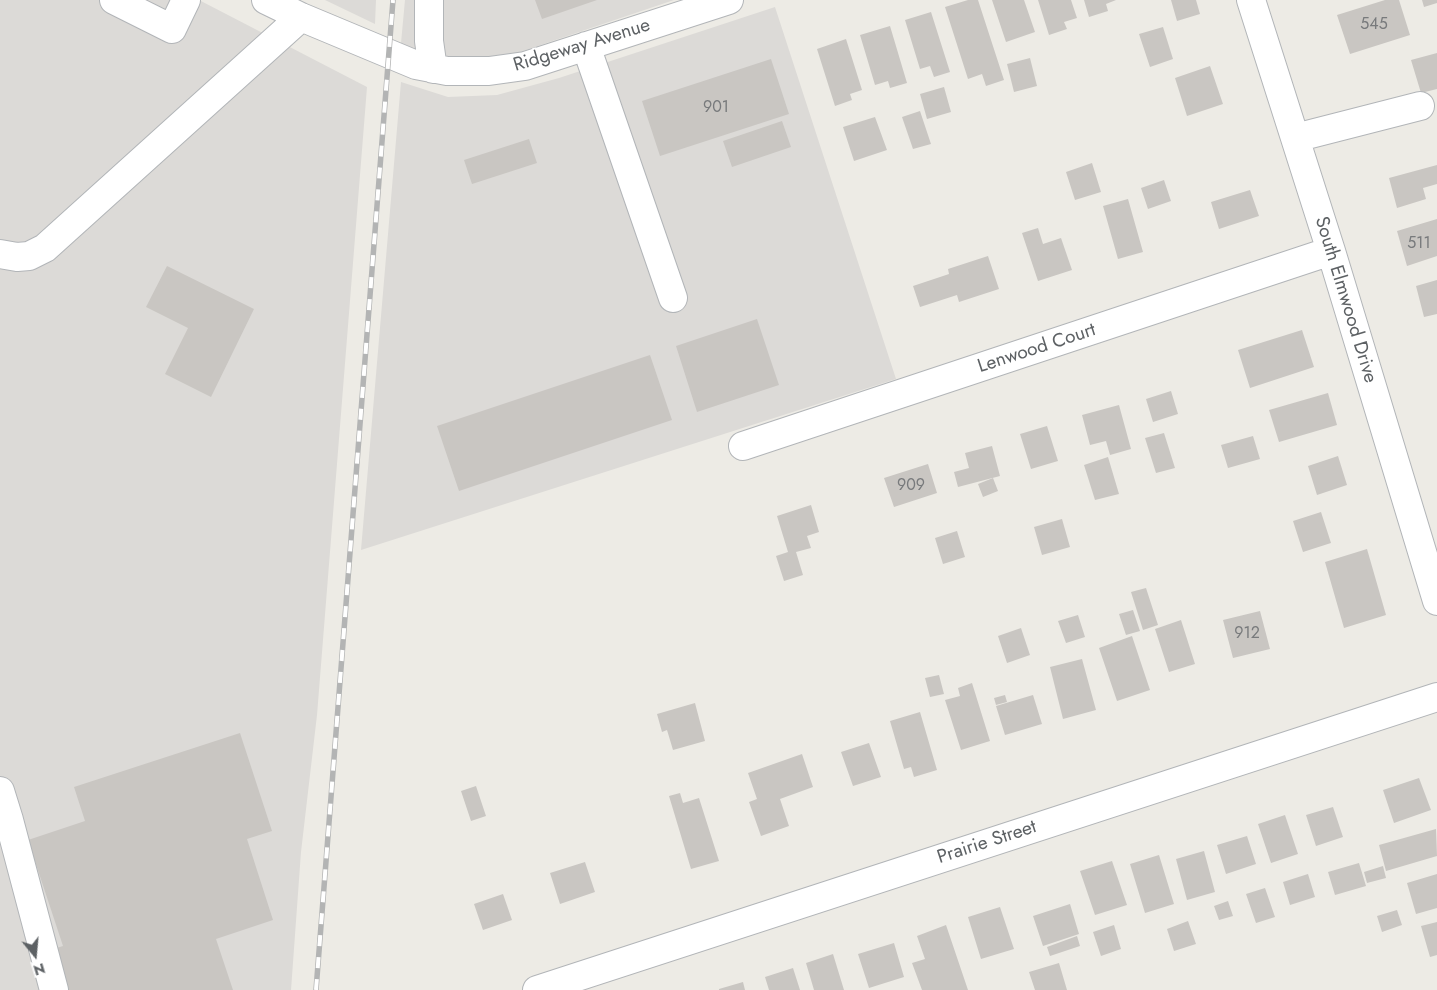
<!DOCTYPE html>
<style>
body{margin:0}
#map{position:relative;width:1437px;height:990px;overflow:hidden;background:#edebe5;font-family:Jost,sans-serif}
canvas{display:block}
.north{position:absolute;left:10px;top:930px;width:50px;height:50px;-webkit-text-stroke:4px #fff;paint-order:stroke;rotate:163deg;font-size:14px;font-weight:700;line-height:20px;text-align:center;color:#5d6164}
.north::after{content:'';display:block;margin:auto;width:18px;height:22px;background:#5d6164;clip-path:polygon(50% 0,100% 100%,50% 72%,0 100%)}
</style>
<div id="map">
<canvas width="1437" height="990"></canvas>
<div class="north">N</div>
</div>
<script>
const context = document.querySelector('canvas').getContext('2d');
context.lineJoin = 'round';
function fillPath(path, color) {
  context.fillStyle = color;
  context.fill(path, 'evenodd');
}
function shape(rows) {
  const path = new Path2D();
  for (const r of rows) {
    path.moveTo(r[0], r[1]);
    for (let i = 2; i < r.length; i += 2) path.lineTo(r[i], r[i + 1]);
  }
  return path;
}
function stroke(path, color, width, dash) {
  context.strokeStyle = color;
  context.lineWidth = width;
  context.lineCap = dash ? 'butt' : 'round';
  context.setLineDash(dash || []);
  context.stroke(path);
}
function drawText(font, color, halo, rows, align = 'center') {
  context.font = font + ' Jost,sans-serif';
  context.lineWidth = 4;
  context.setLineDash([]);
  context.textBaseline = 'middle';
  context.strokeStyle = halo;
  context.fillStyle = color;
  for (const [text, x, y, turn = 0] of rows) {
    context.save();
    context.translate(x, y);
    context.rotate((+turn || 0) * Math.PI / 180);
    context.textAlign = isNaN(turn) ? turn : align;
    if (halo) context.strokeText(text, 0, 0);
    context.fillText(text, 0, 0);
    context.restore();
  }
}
fillPath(shape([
 [0,0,199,0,367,87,317,715,301,852,291,990,0,990],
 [325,0,376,0,375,24],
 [405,0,674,0,508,56,439,62,401,43],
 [775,7,896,379,361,550,401,82,448,97,497,95,559,78]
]), '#dcdad7');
fillPath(shape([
 [535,0,597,0,542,19],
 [968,0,978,0,1004,80,986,86,982,74,968,79,945,7],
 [992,0,1024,0,1035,32,1006,42],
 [1038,0,1071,0,1077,18,1064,22,1067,29,1049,35],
 [1084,0,1116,0,1106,4,1108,11,1089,17],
 [1171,0,1196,0,1200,14,1177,21],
 [1385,0,1399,0,1410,35,1350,54,1337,15],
 [1422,0,1437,0,1437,3,1424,7],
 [931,12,950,72,934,77,930,66,920,69,905,20],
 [890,26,907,83,890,88,888,81,875,85,860,35],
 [1163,27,1173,59,1150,67,1139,34],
 [846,39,862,90,850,94,852,100,835,106,817,49],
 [1437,53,1437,89,1421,93,1411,60],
 [1030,58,1037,86,1014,92,1007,64],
 [771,59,789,114,660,156,642,101],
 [1210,66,1223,104,1187,116,1175,78],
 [944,87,951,112,927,119,920,94],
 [920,111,931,144,913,149,902,117],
 [875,117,887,150,854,161,843,127],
 [782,121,791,147,732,167,723,141],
 [529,139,537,163,472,184,464,160],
 [1092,163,1101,192,1075,200,1066,172],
 [1437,165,1437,184,1423,188,1426,199,1397,208,1389,178],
 [1164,180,1171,201,1148,209,1141,188],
 [1250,190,1259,216,1219,229,1211,202],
 [1128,199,1143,252,1118,259,1103,206],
 [1437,219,1437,256,1407,266,1397,231],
 [1038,228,1043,244,1061,238,1072,270,1038,281,1022,233],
 [988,256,999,289,959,302,957,295,920,307,913,286,949,274,948,269],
 [167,266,254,309,211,397,165,374,188,328,146,307],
 [1437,280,1437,314,1424,317,1416,286],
 [757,319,779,385,697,412,676,346],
 [1302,330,1314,367,1250,388,1238,350],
 [650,355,672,420,459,491,437,426],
 [1171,391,1178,414,1153,422,1146,399],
 [1328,393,1337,425,1279,442,1269,410],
 [1119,405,1131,449,1110,455,1106,441,1090,445,1082,415],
 [1047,426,1058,461,1031,469,1020,434],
 [1164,433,1175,468,1156,473,1145,438],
 [1253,436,1260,459,1228,468,1221,445],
 [992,446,1000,476,958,487,954,472,969,468,965,453],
 [1338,456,1347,485,1317,495,1308,466],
 [1108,457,1119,494,1095,500,1084,465],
 [928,464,937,493,894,507,884,478],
 [993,478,998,491,983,497,978,484],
 [811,505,819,532,807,536,811,548,796,552,803,575,784,581,776,556,788,552,777,516],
 [1321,512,1331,543,1303,552,1293,521],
 [1062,519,1070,547,1042,555,1034,527],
 [957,531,965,557,943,564,935,538],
 [1367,549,1386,615,1344,628,1325,562],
 [1146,588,1158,625,1143,630,1131,592],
 [1133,610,1140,631,1126,635,1119,614],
 [1260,611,1270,649,1233,658,1223,620],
 [1078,615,1085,637,1066,643,1058,621],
 [1181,620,1195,664,1169,672,1155,629],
 [1021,628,1030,655,1007,663,998,636],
 [1132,636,1150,690,1117,701,1099,648],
 [1082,659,1096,710,1063,719,1050,667],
 [939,675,944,694,930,697,925,678],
 [972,683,990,741,961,750,945,700,960,696,958,688],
 [1005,695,1007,702,996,705,994,698],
 [1033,695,1042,724,1005,735,996,706],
 [695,703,705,741,673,750,667,730,662,732,657,714],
 [920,712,937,770,914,777,911,767,904,769,890,721],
 [240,733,272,831,247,839,273,920,216,939,233,990,66,990,53,949,63,946,28,840,85,821,74,787],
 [869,743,881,777,853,786,841,752],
 [802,754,813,787,780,799,789,826,761,836,749,802,757,799,748,773],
 [1419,778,1431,810,1394,823,1383,790],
 [476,786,486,816,471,821,461,791],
 [680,793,683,803,699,798,719,861,691,869,669,796],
 [1333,807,1343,837,1316,846,1306,815],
 [1285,815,1298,854,1271,863,1258,824],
 [1436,829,1437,856,1386,871,1379,845],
 [1247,836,1256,864,1226,874,1217,845],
 [1204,851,1215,892,1187,900,1176,859],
 [1159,855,1174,904,1145,913,1130,864],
 [1112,861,1127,905,1095,915,1080,871],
 [585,862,595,892,560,904,550,873],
 [1359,863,1366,886,1335,895,1328,872],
 [1383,866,1386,878,1367,883,1364,872],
 [1308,874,1315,897,1290,905,1283,882],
 [1437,874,1437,908,1416,914,1407,883],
 [1265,888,1275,917,1256,923,1246,894],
 [503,894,512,920,483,930,474,904],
 [1228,901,1233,916,1219,920,1214,906],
 [1070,904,1079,934,1043,946,1033,916],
 [1000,907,1014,949,981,959,968,917],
 [1397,910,1402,925,1382,932,1377,916],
 [1188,921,1196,944,1174,951,1167,929],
 [1437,922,1437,955,1430,957,1421,926],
 [946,925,968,990,922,990,912,963,925,959,917,936],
 [1114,925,1121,949,1101,956,1093,932],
 [1077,936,1080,946,1050,956,1047,947],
 [894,943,904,977,869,988,858,954],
 [833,954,844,990,814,990,806,963],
 [1059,963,1067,990,1035,990,1029,972],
 [793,968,800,990,769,990,765,977],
 [743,982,745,990,719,990,719,989]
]), '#c9c6c2');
const minor = shape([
 [114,0,172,29,186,0],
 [266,0,301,17,416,65,447,71,489,71,525,66,729,0],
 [429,0,429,41,433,69],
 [1251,0,1331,251,1437,601],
 [586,46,673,298],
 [1295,138,1420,106],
 [0,254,17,257,29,256,45,248,301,17],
 [743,446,1331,251],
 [0,791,9,820,54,990],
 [537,990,1437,697]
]);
stroke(minor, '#b2b5b8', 30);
stroke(minor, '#fff', 28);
const rail = shape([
 [316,990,393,0]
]);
stroke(rail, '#b3b4b4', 5.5);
stroke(rail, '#fff', 4, [11]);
drawText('16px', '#787a7c', null, [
 ["545",1374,25],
 ["901",716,108],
 ["511",1419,244],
 ["909",911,486],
 ["912",1247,634]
]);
drawText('19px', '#5d6164', '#fff', [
 ["Ridgeway Avenue",582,46,-17],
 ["South Elmwood Drive",1345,300,73],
 ["Lenwood Court",1037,349,-18],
 ["Prairie Street",987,843,-18]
]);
</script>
